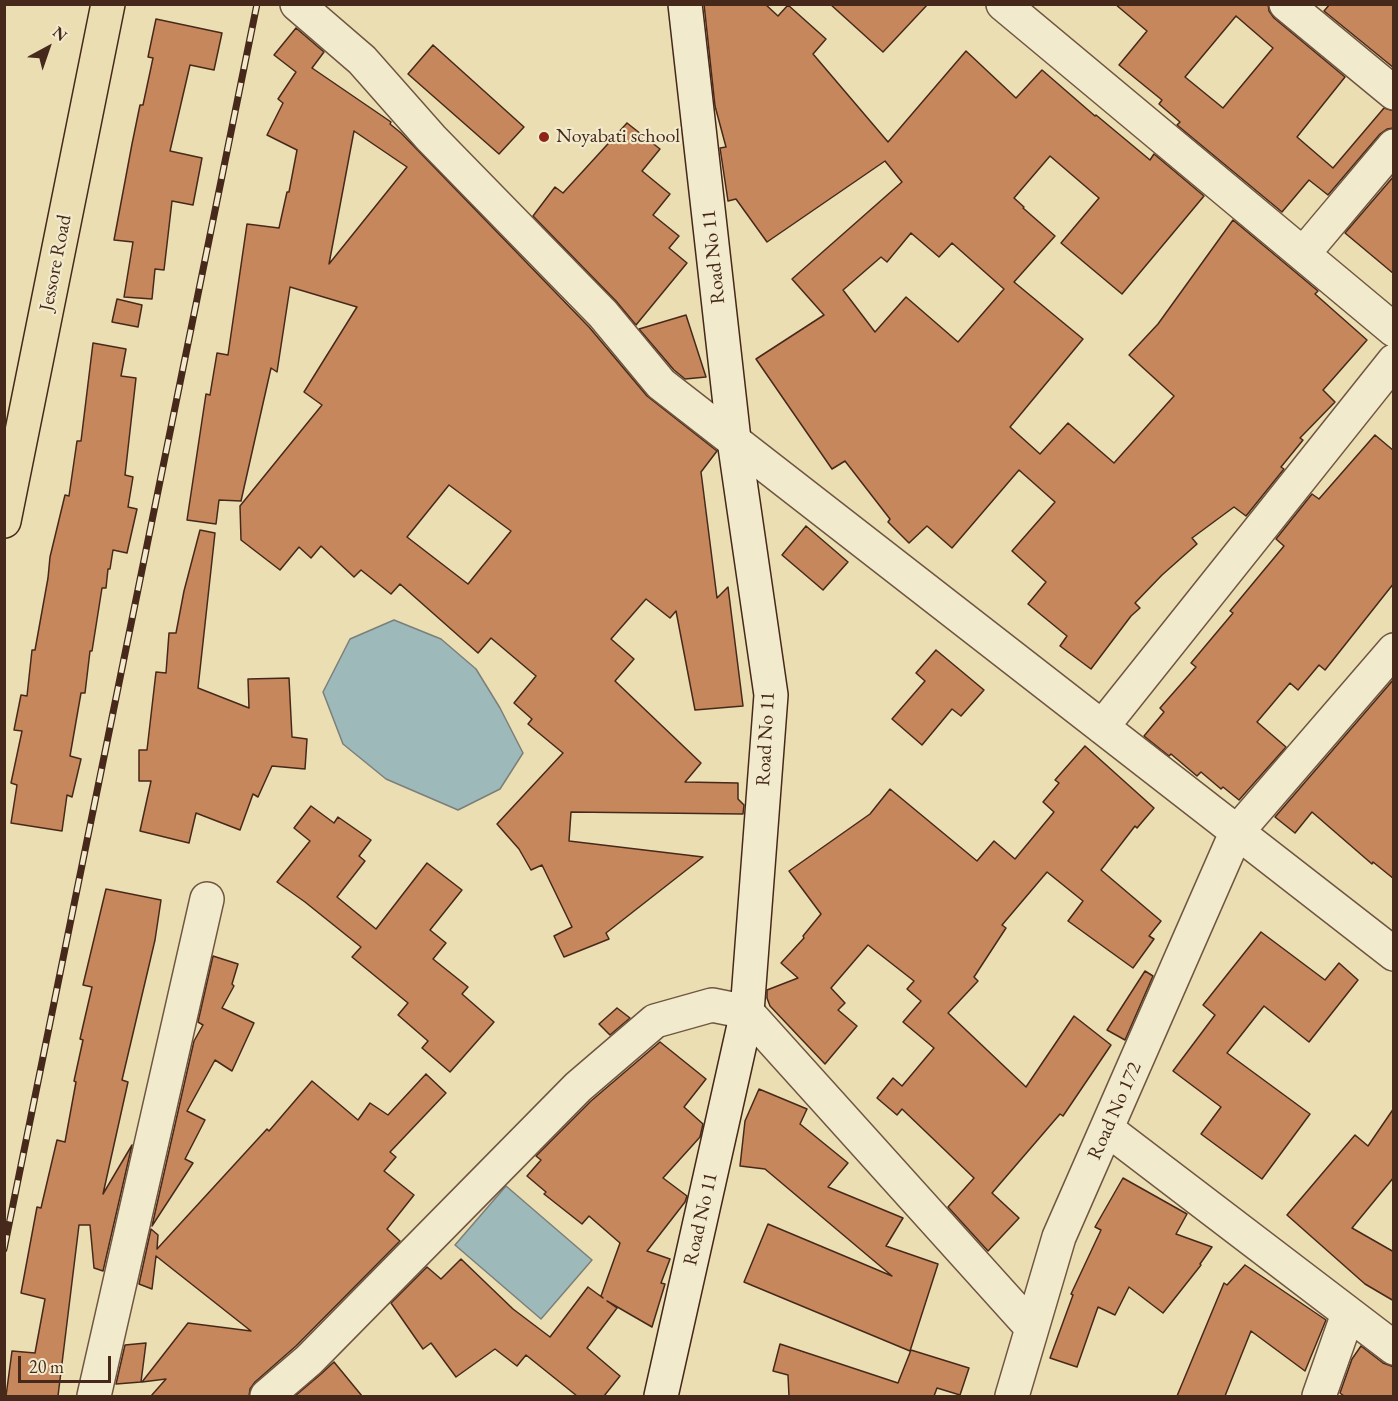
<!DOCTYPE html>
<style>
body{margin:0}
#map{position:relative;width:1398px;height:1401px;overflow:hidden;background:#eadeb2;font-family:"EB Garamond",serif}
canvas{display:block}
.frame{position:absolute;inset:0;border:6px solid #47291b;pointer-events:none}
.north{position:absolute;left:18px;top:18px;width:60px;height:60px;-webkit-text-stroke:4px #f1eacd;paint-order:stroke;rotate:40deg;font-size:16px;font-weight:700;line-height:24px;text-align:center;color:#47291b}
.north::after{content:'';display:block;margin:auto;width:21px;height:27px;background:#47291b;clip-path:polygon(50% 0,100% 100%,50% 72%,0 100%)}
.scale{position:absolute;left:18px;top:1356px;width:93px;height:27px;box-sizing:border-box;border:3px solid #47291b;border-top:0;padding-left:8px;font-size:18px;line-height:21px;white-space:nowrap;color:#47291b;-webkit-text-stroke:4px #f1eacd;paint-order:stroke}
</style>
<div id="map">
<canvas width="1398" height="1401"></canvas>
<div class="frame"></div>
<div class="north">N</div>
<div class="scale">20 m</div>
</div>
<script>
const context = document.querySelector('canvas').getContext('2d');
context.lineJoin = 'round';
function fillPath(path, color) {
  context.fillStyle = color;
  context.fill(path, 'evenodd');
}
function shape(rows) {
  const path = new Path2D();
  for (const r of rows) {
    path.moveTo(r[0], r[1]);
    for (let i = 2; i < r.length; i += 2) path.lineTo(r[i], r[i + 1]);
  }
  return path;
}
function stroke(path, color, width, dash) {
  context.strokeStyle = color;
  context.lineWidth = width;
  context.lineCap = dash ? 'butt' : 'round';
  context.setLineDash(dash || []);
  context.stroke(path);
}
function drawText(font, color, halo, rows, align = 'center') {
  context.font = font + ' "EB Garamond",serif';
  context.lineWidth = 4.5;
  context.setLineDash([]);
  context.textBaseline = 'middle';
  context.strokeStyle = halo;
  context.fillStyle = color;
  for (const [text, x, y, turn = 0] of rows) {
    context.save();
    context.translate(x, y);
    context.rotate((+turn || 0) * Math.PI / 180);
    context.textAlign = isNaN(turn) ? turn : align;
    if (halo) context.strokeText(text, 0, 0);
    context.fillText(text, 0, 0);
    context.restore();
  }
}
const water = shape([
 [394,620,441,639,476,669,500,708,523,753,500,789,458,810,386,779,343,744,323,692,350,639,394,620],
 [506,1186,592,1260,541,1319,455,1245,506,1186]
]);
fillPath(water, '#9eb9b9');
stroke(water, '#7b7f7a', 1.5);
const building = shape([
 [704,4,765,4,778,16,788,5,826,39,813,54,888,142,966,51,1016,98,1042,70,1095,116,1096,115,1150,160,1154,154,1204,196,1122,294,1061,243,1099,198,1050,156,1014,198,1024,207,1023,208,1055,236,1014,282,1083,339,1010,427,1040,454,1068,423,1114,463,1174,396,1129,355,1158,324,1233,220,1318,291,1315,294,1367,340,1323,390,1335,402,1300,438,1303,440,1281,467,1284,469,1246,516,1234,507,1192,538,1197,544,1162,575,1135,603,1140,608,1131,616,1091,669,1060,646,1067,636,1028,604,1046,582,1012,551,1055,502,1019,470,952,548,927,526,909,543,888,522,890,519,845,461,832,469,756,359,824,315,792,279,902,182,885,161,767,242,736,199,728,201,720,148,726,147,715,106,704,4],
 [911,233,939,257,952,243,1004,289,958,342,906,297,875,332,843,290,881,257,887,262,911,233],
 [830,4,928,4,883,52,830,4],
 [1115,4,1268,4,1269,11,1274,18,1345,77,1297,137,1333,168,1384,108,1394,111,1394,128,1387,129,1380,134,1328,195,1309,180,1282,212,1177,125,1180,122,1159,104,1162,100,1119,65,1147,31,1115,4],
 [1236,16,1273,48,1223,108,1185,77,1236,16],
 [1330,4,1394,4,1394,68,1324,11,1330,4],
 [156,19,222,33,214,70,190,65,170,151,202,158,193,205,172,201,164,270,155,269,152,299,124,297,133,242,114,240,132,144,140,105,143,105,153,58,148,57,156,19],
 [296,28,324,52,312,68,391,122,390,124,401,133,589,327,647,396,717,451,701,472,717,598,728,587,743,706,695,710,676,611,670,618,646,599,611,639,634,659,615,681,701,763,685,782,738,783,738,799,744,805,743,814,571,812,569,841,703,857,606,933,609,939,564,957,554,936,572,927,542,865,531,870,519,849,497,824,563,753,528,724,532,719,514,703,536,676,491,638,478,653,400,584,391,594,361,570,354,577,321,546,311,558,299,547,280,570,241,540,240,506,322,405,304,392,357,307,290,287,277,372,271,368,241,501,219,500,216,524,187,520,206,394,210,395,217,353,228,355,247,224,279,228,287,192,289,192,297,150,267,135,283,103,278,99,296,72,274,55,296,28],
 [354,131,407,167,329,264,354,131],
 [449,485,511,531,468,584,407,537,449,485],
 [433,45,524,127,499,154,408,74,433,45],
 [627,123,660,149,642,171,670,194,653,215,679,236,669,248,687,263,636,325,616,301,533,216,555,187,563,193,627,123],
 [1394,176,1394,274,1345,233,1394,176],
 [117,299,142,305,138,327,112,322,117,299],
 [686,315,706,377,685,379,674,370,639,329,686,315],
 [93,343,126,349,121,376,136,378,125,475,133,477,128,507,137,509,127,553,113,550,110,569,108,569,106,588,102,588,92,651,90,651,85,693,81,693,70,756,81,759,72,797,67,795,62,831,11,823,17,785,11,783,22,731,14,730,21,695,27,696,32,650,35,650,48,578,50,557,65,495,69,496,77,441,81,441,93,343],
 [1375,435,1394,451,1394,583,1325,670,1319,665,1298,690,1290,683,1257,722,1286,747,1239,800,1223,787,1221,789,1201,772,1197,776,1171,754,1169,756,1144,736,1164,712,1160,708,1196,667,1191,663,1233,613,1230,611,1284,546,1276,539,1312,494,1319,499,1375,435],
 [806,526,848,562,823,590,782,555,806,526],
 [200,530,215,533,198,688,249,708,248,679,289,678,292,737,307,739,305,769,272,766,258,797,253,794,240,830,196,813,189,843,140,831,151,781,139,781,139,750,147,750,156,672,166,673,169,633,176,633,184,591,200,530],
 [936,650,984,690,961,716,952,709,922,745,892,719,925,681,916,673,936,650],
 [1394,679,1394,879,1373,862,1372,864,1312,812,1295,833,1275,817,1394,679],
 [1085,746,1154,808,1137,828,1135,826,1101,870,1161,921,1149,936,1154,939,1133,968,1068,921,1083,901,1047,872,1002,925,1006,928,974,977,978,981,948,1013,1026,1087,1074,1016,1111,1045,1063,1116,1060,1114,992,1193,1019,1218,988,1251,948,1207,974,1178,902,1109,897,1115,877,1098,893,1078,902,1086,934,1048,903,1022,921,1001,907,989,914,981,868,945,831,988,845,1003,838,1010,857,1026,825,1064,770,1006,767,998,767,990,798,978,781,963,804,938,803,936,821,914,789,871,870,814,890,789,977,861,994,841,1015,859,1054,812,1043,802,1059,783,1055,780,1085,746],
 [311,806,334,823,338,817,371,840,359,856,365,861,337,897,376,929,427,863,462,890,430,930,446,943,433,959,468,987,462,994,494,1022,450,1072,422,1048,428,1041,398,1015,408,1003,352,957,361,947,305,902,277,882,310,841,294,828,311,806],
 [106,889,161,900,155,940,122,1080,128,1082,103,1194,132,1145,103,1271,94,1268,90,1225,79,1225,58,1396,6,1396,12,1351,35,1353,45,1299,21,1293,37,1207,41,1208,57,1140,65,1142,76,1082,74,1081,83,1040,80,1039,92,987,83,985,106,889],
 [1261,932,1325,980,1339,963,1358,980,1309,1042,1264,1006,1227,1053,1310,1114,1262,1179,1201,1134,1221,1107,1173,1071,1215,1015,1203,1005,1261,932],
 [213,956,238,964,232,984,234,986,222,1008,254,1023,232,1071,215,1060,187,1111,205,1120,185,1159,193,1163,152,1226,194,1041,203,1025,198,1022,213,956],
 [1145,971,1153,976,1125,1040,1107,1030,1145,971],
 [617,1008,630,1018,610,1035,599,1024,617,1008],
 [660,1042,706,1079,684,1107,703,1124,700,1137,663,1178,687,1196,685,1202,647,1251,670,1259,661,1283,665,1284,652,1327,607,1301,617,1308,587,1348,620,1376,604,1396,577,1396,526,1355,517,1366,495,1349,456,1377,431,1343,423,1349,391,1303,427,1267,441,1279,461,1259,513,1309,550,1337,588,1287,603,1298,601,1296,620,1243,589,1216,582,1224,544,1194,546,1192,527,1176,541,1160,536,1156,591,1101,660,1042],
 [426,1074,446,1093,390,1152,396,1157,384,1171,414,1195,387,1229,400,1241,296,1346,255,1382,250,1389,249,1396,151,1396,166,1379,142,1382,188,1323,251,1331,156,1256,152,1289,139,1284,151,1229,158,1235,157,1249,267,1129,269,1131,312,1081,358,1120,370,1103,388,1115,426,1074],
 [759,1089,807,1109,800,1124,848,1163,828,1187,903,1218,886,1246,938,1264,910,1351,744,1282,768,1224,892,1276,765,1169,740,1166,745,1121,759,1089],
 [1394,1108,1394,1177,1352,1228,1394,1252,1394,1301,1365,1284,1287,1215,1355,1135,1368,1146,1394,1108],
 [1123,1178,1187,1214,1176,1234,1212,1247,1200,1264,1201,1265,1163,1313,1129,1287,1115,1315,1098,1307,1077,1367,1050,1358,1073,1295,1071,1294,1101,1230,1095,1227,1123,1178],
 [1245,1265,1326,1320,1305,1371,1251,1331,1225,1396,1177,1396,1224,1283,1227,1285,1245,1265],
 [146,1343,141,1382,116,1384,125,1345,146,1343],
 [780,1344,898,1383,911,1350,969,1368,960,1395,937,1388,934,1396,789,1396,788,1375,773,1371,780,1344],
 [1361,1346,1383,1363,1394,1367,1394,1396,1344,1396,1340,1393,1352,1359,1361,1346],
 [334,1362,362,1396,295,1396,321,1374,334,1362]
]);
fillPath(building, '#c7875c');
stroke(building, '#47291b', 1.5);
const street = shape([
 [297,4,362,60,431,138,603,314,661,384,1394,954],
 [1003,4,1394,330],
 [1286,4,1394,93],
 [1303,254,1394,146],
 [1102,727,1394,361],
 [1107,1129,1394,1348],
 [94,1396,207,899],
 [267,1396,309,1360,578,1087,655,1021,712,1005,747,1012,1032,1328],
 [1012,1396,1059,1237,1236,833,1394,650],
 [1319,1396,1348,1314]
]);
const secondary = shape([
 [661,1396,747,1012,771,695,734,440,685,4]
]);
const highway = shape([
 [4,521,108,4]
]);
stroke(street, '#705641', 36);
stroke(secondary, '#47291b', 36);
stroke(highway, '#47291b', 36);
stroke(street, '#f1eacd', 33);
stroke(secondary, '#f1eacd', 33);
stroke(highway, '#eadeb2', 33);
const rail = shape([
 [4,1249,257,4]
]);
stroke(rail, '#47291b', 7);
stroke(rail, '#f1eacd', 4.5, [14]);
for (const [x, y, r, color] of [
 [544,137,6,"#8f2418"]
]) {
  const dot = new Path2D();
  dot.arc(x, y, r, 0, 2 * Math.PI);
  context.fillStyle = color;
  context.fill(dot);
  stroke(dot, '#f1eacd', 2);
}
drawText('20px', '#47291b', '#f1eacd', [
 ["Noyabati school",556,137]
], 'left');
drawText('20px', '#47291b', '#f1eacd', [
 ["Road No 11",714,257,-96],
 ["Jessore Road",56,263,-79],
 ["Road No 11",766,739,-87],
 ["Road No 172",1115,1111,-66],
 ["Road No 11",701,1219,-77]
]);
</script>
